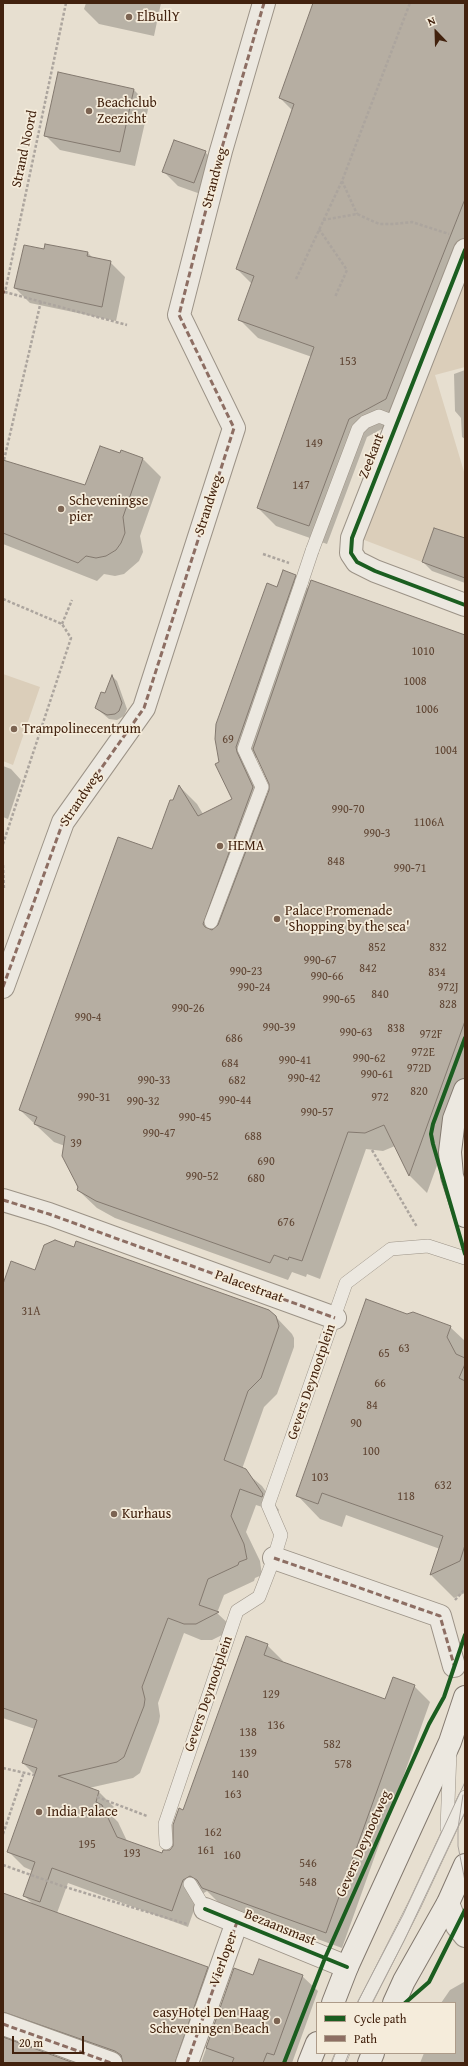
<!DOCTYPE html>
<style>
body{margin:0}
#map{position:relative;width:468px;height:2066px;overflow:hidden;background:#e7dfd0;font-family:"Gentium Book Plus",serif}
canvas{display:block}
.frame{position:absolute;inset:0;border:4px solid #42220e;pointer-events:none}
.legend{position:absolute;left:316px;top:2002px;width:140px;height:52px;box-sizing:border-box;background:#f5ecdb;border:1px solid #ad9b89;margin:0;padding:5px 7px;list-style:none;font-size:12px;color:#42220e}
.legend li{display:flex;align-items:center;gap:8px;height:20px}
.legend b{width:20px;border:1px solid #ad9b89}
.north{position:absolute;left:416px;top:12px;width:40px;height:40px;-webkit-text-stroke:3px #f5ecdb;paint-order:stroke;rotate:337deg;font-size:11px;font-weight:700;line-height:16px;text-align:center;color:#42220e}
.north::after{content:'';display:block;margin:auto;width:14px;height:18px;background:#42220e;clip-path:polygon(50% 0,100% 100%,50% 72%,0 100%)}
.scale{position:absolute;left:12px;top:2036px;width:72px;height:18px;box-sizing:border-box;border:2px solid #42220e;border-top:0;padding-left:5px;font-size:12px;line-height:14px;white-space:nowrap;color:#42220e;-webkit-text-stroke:3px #f5ecdb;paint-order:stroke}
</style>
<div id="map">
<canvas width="468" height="2066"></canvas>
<div class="frame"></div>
<ul class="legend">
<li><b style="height:5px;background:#1b5e20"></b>Cycle path</li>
<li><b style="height:5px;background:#8d6e63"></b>Path</li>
</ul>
<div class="north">N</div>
<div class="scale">20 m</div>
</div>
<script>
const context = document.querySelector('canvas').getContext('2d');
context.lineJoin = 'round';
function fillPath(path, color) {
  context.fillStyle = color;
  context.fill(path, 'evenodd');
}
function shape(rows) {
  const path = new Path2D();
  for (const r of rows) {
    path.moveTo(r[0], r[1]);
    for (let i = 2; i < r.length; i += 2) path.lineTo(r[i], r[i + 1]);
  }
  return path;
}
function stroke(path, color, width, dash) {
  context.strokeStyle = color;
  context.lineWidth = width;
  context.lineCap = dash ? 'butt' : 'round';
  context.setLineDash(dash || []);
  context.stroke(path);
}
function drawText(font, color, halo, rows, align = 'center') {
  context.font = font + ' "Gentium Book Plus",serif';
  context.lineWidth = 3.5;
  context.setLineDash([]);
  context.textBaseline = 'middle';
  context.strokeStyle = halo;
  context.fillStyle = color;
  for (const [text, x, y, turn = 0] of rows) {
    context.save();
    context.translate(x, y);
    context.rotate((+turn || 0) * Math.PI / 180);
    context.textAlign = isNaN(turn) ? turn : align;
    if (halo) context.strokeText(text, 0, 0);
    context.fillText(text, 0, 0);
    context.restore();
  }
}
fillPath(shape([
 [465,262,465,367,435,375,465,475,465,539,434,528,422,562,359,538],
 [3,674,40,687,13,765,3,761]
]), '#dbceba');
fillPath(shape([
 [86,3,161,3,154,36,99,24,84,9],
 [314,3,465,3,465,262,404,417,367,437,327,544,276,526,258,508,312,357,258,338,240,320,252,284,237,269,293,111,280,98],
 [134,90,149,105,135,166,60,150,45,135],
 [205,152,220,167,209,197,178,186,163,171],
 [46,245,88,253,93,258,110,262,125,277,116,321,30,303,15,288,44,250],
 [465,370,465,439,462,437,461,418,455,411,454,374],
 [122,451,143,459,161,477,140,536,143,552,139,561,124,574,115,576,104,574,97,581,3,544,3,461,86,486],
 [465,540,465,583,432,571,423,562],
 [295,576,309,589,465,636,465,1088,427,1193,410,1176,395,1146,383,1151,366,1149,320,1279,307,1274,306,1277,292,1272,288,1280,115,1218,97,1208,78,1190,65,1146,54,1142,20,1110,153,850,179,786,197,804,203,814,234,800,220,762,278,588],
 [257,756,270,783,270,790,267,798,254,771,254,765],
 [112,676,117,681,127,709,124,716,117,720,109,719,96,708,106,694],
 [3,766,11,769,21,780,8,819,3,817],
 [36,1271,276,1317,292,1334,294,1338,294,1347,277,1394,264,1407,242,1469,262,1486,279,1510,278,1512,256,1505,246,1532,260,1561,262,1575,255,1578,254,1581,224,1595,217,1613,234,1629,212,1640,201,1640,184,1633,158,1703,160,1716,159,1722,140,1773,133,1778,89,1788,99,1792,115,1808,112,1816,118,1822,127,1841,163,1854,170,1851,174,1847,184,1812,267,1645,283,1661,282,1663,385,1700,414,1686,430,1702,342,1948,219,1903,207,1891,199,1896,188,1927,68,1883,57,1913,207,1968,223,1984,195,2063,122,2063,7,2036,7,2040,71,2063,3,2063,3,1893,32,1903,24,1896,33,1871,24,1867,8,1851,35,1775,23,1763,35,1729,3,1718,3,1287],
 [407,1315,450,1327,465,1341,465,1593,454,1598,431,1575,440,1549,346,1515,342,1527,320,1519,297,1495],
 [235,1969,254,1976,302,1976,318,1991,292,2063,201,2063],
 [464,1982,465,2063,420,2063,424,2053,455,2053,455,2003,441,2003,450,1990]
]), '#0003');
const building = shape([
 [313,3,465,3,465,199,386,399,349,419,309,526,257,508,314,347,238,320,254,276,236,269,294,104,279,98,313,3],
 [58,72,134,89,120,152,44,136,58,72],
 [174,140,206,151,194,183,162,172,174,140],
 [45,244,88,252,87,256,111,261,102,307,14,288,24,245,44,249,45,244],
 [100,446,120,453,121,450,143,458,123,517,125,533,121,543,116,550,106,556,96,558,86,556,78,563,3,533,3,460,85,485,100,446],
 [434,528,465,538,465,578,422,562,434,528],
 [283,570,296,575,236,747,237,752,253,787,203,924,205,927,212,930,218,925,269,790,269,784,253,749,311,580,465,635,465,1021,409,1176,384,1125,365,1133,348,1132,302,1261,289,1257,288,1260,274,1255,270,1263,96,1201,77,1190,78,1187,62,1156,65,1136,34,1124,37,1117,19,1110,118,837,152,849,170,800,173,800,179,785,198,816,232,799,215,764,219,762,215,739,216,724,267,583,277,587,283,570],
 [112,675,122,703,119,711,115,714,107,715,95,708,101,692,105,693,112,675],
 [55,1240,74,1247,76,1241,269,1310,276,1316,279,1326,261,1378,248,1391,224,1460,246,1469,263,1494,262,1497,240,1489,231,1516,244,1544,247,1559,239,1562,238,1565,208,1579,199,1605,219,1612,196,1624,184,1624,168,1618,142,1687,145,1699,144,1706,124,1757,117,1762,58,1776,99,1791,96,1802,102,1805,117,1837,162,1853,163,1850,170,1850,173,1846,173,1825,179,1808,183,1810,246,1636,268,1644,264,1655,385,1699,393,1677,415,1685,326,1933,202,1888,197,1880,190,1876,183,1880,172,1911,52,1868,40,1902,23,1896,35,1862,7,1852,37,1768,22,1763,37,1720,3,1708,3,1284,11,1261,35,1270,44,1245,55,1240],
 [366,1299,407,1314,413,1312,451,1326,447,1337,456,1354,465,1358,465,1364,459,1378,465,1381,465,1545,460,1561,430,1575,443,1536,322,1493,318,1504,296,1496,366,1299],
 [3,1893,208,1967,175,2063,123,2063,121,2055,115,2051,3,2012,3,1893],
 [259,1959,303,1975,274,2055,267,2053,263,2063,232,2063,234,2058,206,2048,234,1968,253,1975,259,1959],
 [3,2037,74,2063,3,2063,3,2037]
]);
fillPath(building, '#b6aea2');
stroke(building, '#83796f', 1);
const lane = shape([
 [312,551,358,429,365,422,379,416,397,423],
 [211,922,262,787,244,749,302,581],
 [447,1828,450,1752],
 [166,1843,165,1824,237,1611,259,1597,274,1558,281,1535,268,1505,346,1283,391,1249,428,1246,465,1258],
 [190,1884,205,1909],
 [365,2003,415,1904,465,1797],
 [339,2063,343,2053]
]);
const street = shape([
 [465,250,352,538,351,553,357,562,375,571,465,605],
 [3,987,63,822,144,708,234,428,179,315,221,151,264,3],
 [3,1200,49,1214,335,1318],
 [274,1558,440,1616,454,1666],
 [448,1903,457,1926,465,1936],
 [205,1909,347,1967],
 [3,2024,111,2063],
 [187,2063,237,1922]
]);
const secondary = shape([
 [465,1090,454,1119,450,1152,452,1176,465,1216],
 [333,2003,347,1967,450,1742,465,1697],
 [394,2003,404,1981,448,1903,465,1865],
 [309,2063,317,2043],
 [369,2063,373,2053]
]);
stroke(lane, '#9c9387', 14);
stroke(street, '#9c9387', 24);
stroke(secondary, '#83796f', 24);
stroke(shape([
 [66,3,5,292,127,325],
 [342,181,357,214],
 [323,220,357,214,379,224,394,224,412,222,449,234],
 [319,229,347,270,335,297],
 [296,279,342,181,410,3],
 [4,460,41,301],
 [263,554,289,563],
 [3,599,62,624,71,638,3,844],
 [62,624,72,600],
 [3,865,4,890],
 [372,1150,417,1227],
 [455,1600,465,1589],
 [3,1768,34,1775],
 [97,1797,147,1816],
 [3,1834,24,1772],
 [3,1865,62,1886,187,1924]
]), '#aca59e', 2.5, [3, 2]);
stroke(lane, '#ece8e0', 13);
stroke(street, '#ece8e0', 22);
stroke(secondary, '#ece8e0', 22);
stroke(shape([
 [463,1795,458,1828,458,1846,465,1881],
 [357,2003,403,1915,465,1782],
 [372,2003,404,1941,465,1812],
 [331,2063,335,2053],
 [345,2063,349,2053]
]), '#aca59e', 1);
const laneBridge = shape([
 [302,581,312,551]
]);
stroke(laneBridge, '#9c9387', 14, []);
stroke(laneBridge, '#ece8e0', 13);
stroke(shape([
 [3,292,5,292],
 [3,987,63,822,144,708,234,428,179,315,221,151,264,3],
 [3,1200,49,1214,335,1318],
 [274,1558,440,1616,454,1665],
 [3,2024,111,2063],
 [187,2063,237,1922]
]), '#8d6e63', 3, [6, 3]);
stroke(shape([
 [465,250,352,538,351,553,357,562,375,571,465,605],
 [465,1038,433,1124,431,1134,433,1144,465,1254],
 [205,1909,347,1967],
 [405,2003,429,1982,465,1910],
 [284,2063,325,1958,429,1724,444,1697,465,1635]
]), '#1b5e20', 4);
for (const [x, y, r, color] of [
 [129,17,4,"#7c6452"],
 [89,111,4,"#7c6452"],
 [61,509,4,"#7c6452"],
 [14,729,4,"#7c6452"],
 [220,846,4,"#7c6452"],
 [277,919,4,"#7c6452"],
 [114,1514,4,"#7c6452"],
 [39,1812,4,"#7c6452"],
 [277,2021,4,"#7c6452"]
]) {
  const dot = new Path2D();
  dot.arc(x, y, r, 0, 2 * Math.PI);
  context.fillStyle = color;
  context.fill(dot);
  stroke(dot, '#f5ecdb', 1.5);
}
drawText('12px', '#5f4533', null, [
 ["153",348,362],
 ["149",314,444],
 ["147",301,486],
 ["1010",423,652],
 ["1008",415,682],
 ["1006",427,710],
 ["69",228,740],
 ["1004",446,751],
 ["990-70",348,810],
 ["1106A",429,823],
 ["990-3",377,834],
 ["848",336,862],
 ["990-71",410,869],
 ["852",377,948],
 ["832",438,948],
 ["990-67",320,961],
 ["842",368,969],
 ["990-23",246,972],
 ["834",437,973],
 ["990-66",327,977],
 ["990-24",254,988],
 ["972J",448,988],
 ["840",380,995],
 ["990-65",339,1000],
 ["828",448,1005],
 ["990-26",188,1009],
 ["990-4",88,1018],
 ["990-39",279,1028],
 ["838",396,1029],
 ["990-63",356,1033],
 ["972F",431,1035],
 ["686",234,1039],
 ["972E",423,1053],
 ["990-62",369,1059],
 ["990-41",295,1061],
 ["684",230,1064],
 ["972D",419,1069],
 ["990-61",377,1075],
 ["990-42",304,1079],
 ["990-33",154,1081],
 ["682",237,1081],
 ["820",419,1092],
 ["990-31",94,1098],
 ["972",380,1098],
 ["990-44",235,1101],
 ["990-32",143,1102],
 ["990-57",317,1113],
 ["990-45",195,1118],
 ["990-47",159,1134],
 ["688",253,1137],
 ["39",76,1144],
 ["690",266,1162],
 ["990-52",202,1177],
 ["680",256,1179],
 ["676",286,1223],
 ["31A",31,1312],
 ["63",404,1349],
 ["65",384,1354],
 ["66",380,1384],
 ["84",372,1406],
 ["90",356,1424],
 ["100",371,1452],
 ["103",320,1478],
 ["632",443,1486],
 ["118",406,1497],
 ["129",271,1695],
 ["136",276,1726],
 ["138",248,1733],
 ["582",332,1745],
 ["139",248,1754],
 ["578",343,1765],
 ["140",240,1775],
 ["163",233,1795],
 ["162",213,1833],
 ["195",87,1845],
 ["161",206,1851],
 ["193",132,1854],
 ["160",232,1856],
 ["546",308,1864],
 ["548",308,1883]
]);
drawText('14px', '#42220e', '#f5ecdb', [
 ["ElBullY",137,17],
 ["Beachclub",97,103],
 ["Zeezicht",97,119],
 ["Scheveningse",69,501],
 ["pier",69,517],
 ["Trampolinecentrum",22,729],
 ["HEMA",228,846],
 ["Palace Promenade",285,911],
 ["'Shopping by the sea'",285,927],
 ["Kurhaus",122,1514],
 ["India Palace",47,1812],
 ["easyHotel Den Haag",269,2013,"right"],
 ["Scheveningen Beach",269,2029,"right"]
], 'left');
drawText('14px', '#42220e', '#f5ecdb', [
 ["Strand Noord",25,149,-78],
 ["Strandweg",215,178,-75],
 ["Zeekant",372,456,-69],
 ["Strandweg",209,505,-72],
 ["Strandweg",81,799,-56],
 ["Palacestraat",249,1287,20],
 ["Gevers Deynootplein",312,1382,-71],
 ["Gevers Deynootplein",209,1694,-71],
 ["Gevers Deynootweg",364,1844,-66],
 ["Bezaansmast",280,1928,22],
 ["Vierloper",224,1959,-70]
]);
</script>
